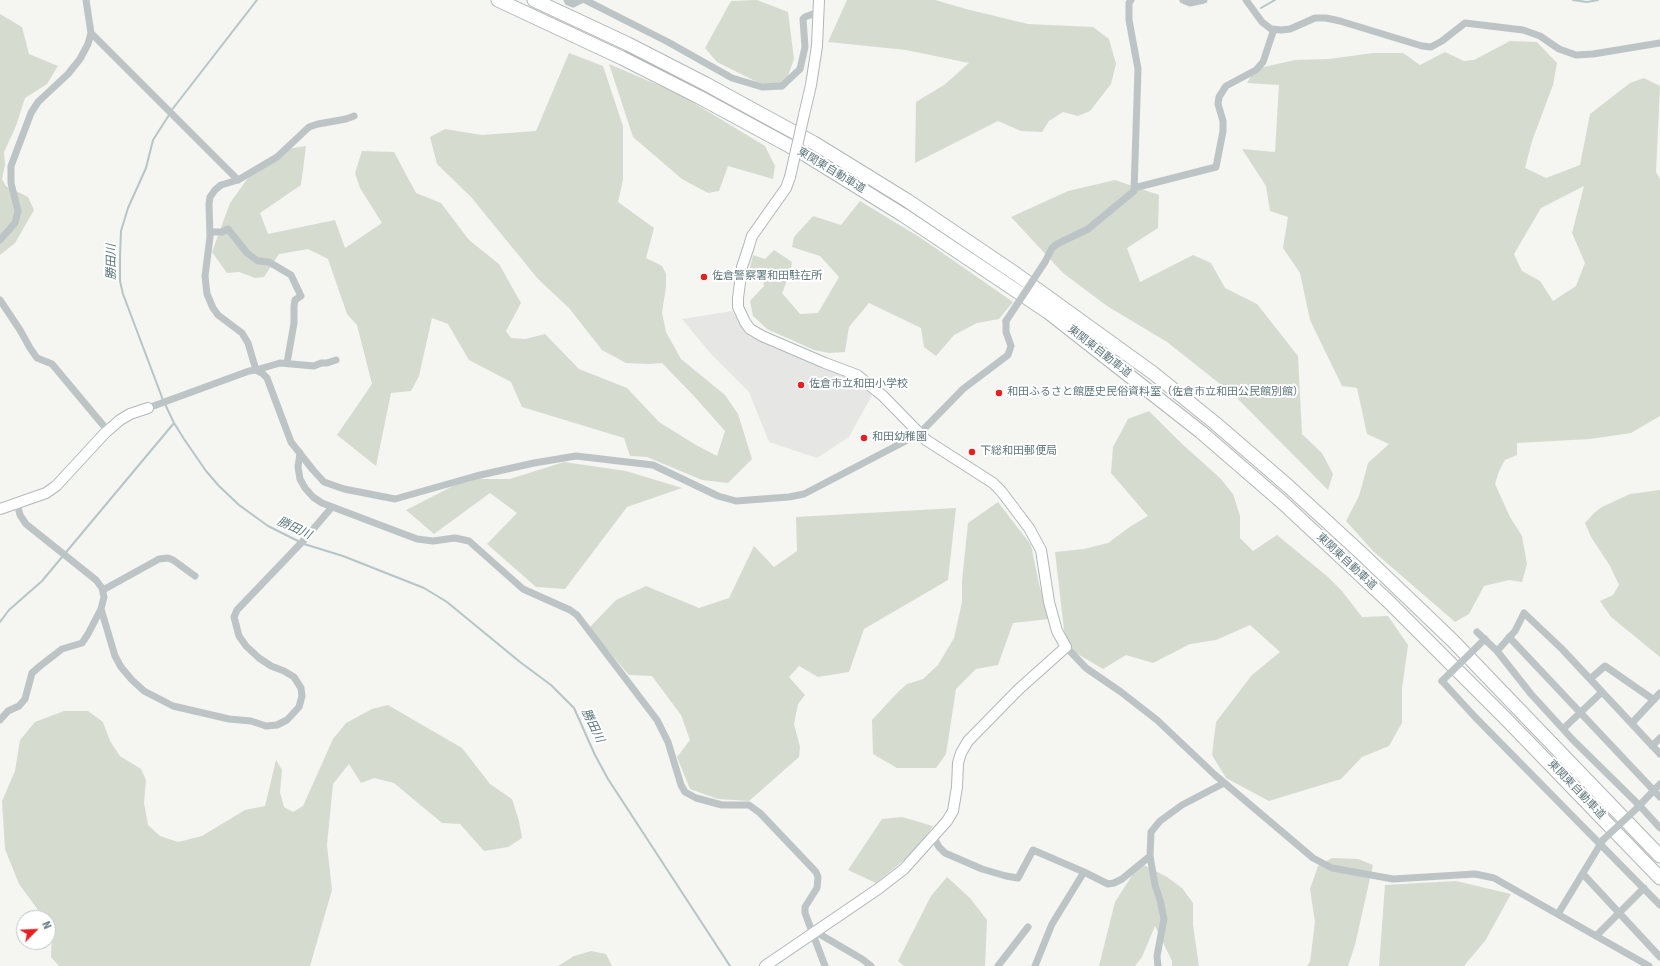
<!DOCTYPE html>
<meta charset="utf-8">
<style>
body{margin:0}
#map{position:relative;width:1660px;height:966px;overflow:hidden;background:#f5f5f1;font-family:"Source Sans 3",sans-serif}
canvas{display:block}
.north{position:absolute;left:16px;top:910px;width:40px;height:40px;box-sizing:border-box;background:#fff;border:1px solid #bfc9cb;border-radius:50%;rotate:66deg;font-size:11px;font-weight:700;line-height:16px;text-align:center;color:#5f787e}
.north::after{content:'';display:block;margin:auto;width:14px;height:18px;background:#e91e1f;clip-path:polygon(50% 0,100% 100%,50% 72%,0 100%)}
</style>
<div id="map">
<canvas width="1660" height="966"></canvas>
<div class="north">N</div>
</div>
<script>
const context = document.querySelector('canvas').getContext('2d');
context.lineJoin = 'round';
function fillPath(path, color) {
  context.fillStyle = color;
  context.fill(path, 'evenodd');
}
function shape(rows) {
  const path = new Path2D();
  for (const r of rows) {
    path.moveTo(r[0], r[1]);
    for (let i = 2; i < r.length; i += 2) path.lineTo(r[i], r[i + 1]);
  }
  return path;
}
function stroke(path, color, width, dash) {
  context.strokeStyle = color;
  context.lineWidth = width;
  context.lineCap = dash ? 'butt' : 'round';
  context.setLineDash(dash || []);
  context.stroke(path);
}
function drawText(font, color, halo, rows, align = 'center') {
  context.font = font + ' "Source Sans 3","Noto Sans JP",sans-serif';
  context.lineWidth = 4;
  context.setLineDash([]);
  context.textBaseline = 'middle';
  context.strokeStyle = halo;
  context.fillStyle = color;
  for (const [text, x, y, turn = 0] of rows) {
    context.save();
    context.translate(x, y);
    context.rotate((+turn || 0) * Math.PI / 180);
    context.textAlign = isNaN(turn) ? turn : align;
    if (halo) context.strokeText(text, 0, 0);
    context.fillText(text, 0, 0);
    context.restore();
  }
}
fillPath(shape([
 [732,311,748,336,853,379,872,395,849,437,817,458,769,442,749,392,711,354,682,319]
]), '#e6e6e5');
fillPath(shape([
 [757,0,788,12,794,59,783,90,757,82,717,62,705,48,731,1],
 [847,0,935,0,966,9,1028,24,1093,27,1109,39,1116,64,1111,84,1090,111,1078,116,1063,112,1049,121,1042,132,1021,131,998,121,915,163,916,102,944,85,969,63,906,50,828,42],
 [0,14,22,27,29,54,58,66,47,84,25,98,16,126,4,152,5,165,2,179,6,186,28,197,34,210,15,243,0,255],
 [1510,41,1537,42,1557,63,1553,85,1532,141,1525,168,1546,178,1580,165,1590,114,1630,83,1644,78,1660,86,1656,172,1660,179,1660,416,1631,433,1590,439,1517,443,1517,455,1505,460,1499,471,1495,484,1510,517,1522,536,1527,564,1522,582,1509,580,1484,586,1469,614,1455,622,1373,551,1346,521,1359,496,1368,463,1389,444,1367,434,1357,388,1342,386,1310,320,1300,273,1283,248,1288,217,1270,211,1266,186,1242,149,1275,152,1279,85,1247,83,1255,69,1295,60,1329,59,1373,53,1403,53,1420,65,1445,52,1464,61,1474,60],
 [1584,186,1572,233,1585,263,1576,286,1553,301,1540,281,1522,271,1514,254,1541,208],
 [569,53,603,66,623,126,623,180,618,202,654,228,646,258,662,266,666,274,666,287,662,312,666,332,681,359,725,395,738,414,752,459,728,483,702,480,647,457,630,456,624,438,522,407,511,382,469,360,448,324,432,318,419,376,411,391,391,393,376,466,337,435,372,384,357,325,347,314,328,259,308,249,279,254,264,277,255,278,239,272,227,273,212,252,230,203,253,171,287,149,306,146,301,185,260,213,268,234,335,220,345,248,382,223,360,188,355,173,362,151,394,152,416,193,441,203,469,240,499,264,521,303,506,331,511,338,525,339,545,334,579,369,627,388,659,422,696,445,717,456,725,431,693,395,662,363,649,364,626,363,602,350,569,308,538,279,471,197,437,164,430,137,445,129,482,135,536,131],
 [609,64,679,94,765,146,775,166,773,179,728,166,719,191,708,193,682,179,633,137],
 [1115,180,1159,195,1158,228,1127,248,1140,282,1193,255,1211,263,1225,288,1257,304,1298,356,1302,434,1322,453,1333,474,1328,490,1234,395,1167,342,1107,306,1063,273,1011,217,1068,191],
 [860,201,921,238,1013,302,999,319,977,323,954,335,936,356,924,347,921,328,869,303,849,327,845,352,829,353,814,350,767,329,753,316,750,301,764,286,763,276,749,272,753,255,765,259,774,250,792,262,790,274,782,293,800,314,818,313,839,277,820,256,792,247,794,237,813,216,841,225],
 [1149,411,1181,443,1220,478,1233,494,1240,516,1240,538,1253,551,1277,535,1328,577,1342,591,1362,617,1388,616,1408,645,1402,689,1402,723,1389,746,1362,757,1341,779,1269,801,1226,778,1212,755,1216,722,1252,675,1280,652,1250,625,1216,640,1190,644,1153,663,1126,655,1103,669,1066,647,1055,552,1084,549,1108,543,1131,526,1148,516,1111,473,1113,447,1128,419],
 [564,462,626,471,682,488,627,507,565,589,536,587,487,544,517,513,490,493,434,534,406,510,467,479,510,479],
 [1660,490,1660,657,1611,617,1600,601,1613,595,1619,585,1610,566,1591,537,1585,523,1594,513,1602,507,1630,494],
 [998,502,1031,545,1039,584,1049,619,1013,623,998,665,976,669,956,689,946,754,936,768,897,768,873,754,872,720,898,692,907,684,923,679,938,665,954,638,962,602,962,581,968,523],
 [956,508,948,580,864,629,849,672,818,677,799,666,789,677,805,695,798,704,794,724,800,747,799,757,749,801,718,799,690,789,677,757,690,740,681,715,652,676,629,675,589,628,616,600,646,586,699,608,729,598,754,546,774,567,797,551,796,517],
 [388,705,462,748,490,784,512,799,519,821,522,838,508,847,484,851,460,824,442,823,394,783,374,778,361,783,349,764,333,784,327,845,332,890,310,966,59,966,51,957,52,931,48,925,48,918,44,918,19,884,5,849,2,801,15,771,20,740,35,722,64,711,88,711,103,722,110,741,120,756,141,769,146,780,144,803,148,825,160,836,178,842,202,836,245,810,265,806,276,760,282,770,280,792,284,807,293,812,303,806,333,739,346,723,372,709],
 [902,817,933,826,916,850,876,883,848,870,882,819],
 [1332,858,1358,859,1373,865,1355,945,1348,966,1307,966,1310,962,1315,922,1310,889,1318,866],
 [1140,863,1167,877,1182,888,1193,903,1193,925,1199,966,1172,966,1172,961,1155,926,1142,957,1135,966,1099,966,1115,902],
 [947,877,970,898,987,920,985,966,904,966,898,961,931,896],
 [1456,881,1511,894,1485,941,1464,966,1379,966,1385,885],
 [591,951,606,954,612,966,558,966,574,956]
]), '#d6dbd0');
stroke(shape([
 [1573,0,1587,2,1598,0],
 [1261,8,1275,0],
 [171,111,257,0],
 [163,400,123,294,120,281,120,256,121,231,128,208,146,168,153,140,169,115],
 [165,404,174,423,184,439,206,471,219,486,239,505,268,526,300,542],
 [304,544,343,556,424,588,447,602,520,662,551,685,574,708,595,755,608,779,730,966],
 [0,622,9,610,42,581,174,423]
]), '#b4c6c7', 2);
const secondary = shape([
 [804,115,811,85,817,46,819,0],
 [0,509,46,493,56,486,105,433,120,420,130,414,148,408],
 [765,966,878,889,904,869,947,821,953,811,957,787,958,763,961,753,968,741,1019,689,1066,647,1057,631,1049,602,1041,550,1029,528,1001,491,993,483,926,440,883,396,857,375,825,363,762,336,750,329,745,322,738,307,738,298,742,267,748,249,752,236,786,188,790,177]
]);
const highway = shape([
 [498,0,622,58,699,97,806,155,903,215,1048,312,1201,432,1282,502,1388,601,1507,720,1660,878],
 [534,0,628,44,706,84,814,143,908,201,1016,274,1153,373,1215,423,1288,486,1360,552,1453,641,1660,856]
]);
stroke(secondary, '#b0b8bb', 12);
stroke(highway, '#b3b8ba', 15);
stroke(shape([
 [567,0,568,2,573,4,581,0],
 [585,0,668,42,732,78,762,87,782,86,800,69,805,47,803,19,805,17,818,12],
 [1183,0,1190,3,1204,0],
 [1246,0,1262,22,1271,29,1281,30,1290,29,1315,18,1326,18,1340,21,1422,46,1431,47,1442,41,1465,23,1523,30,1540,36,1559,49,1576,55,1593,54,1660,43],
 [91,33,238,180],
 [1134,188,1216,167,1223,131,1223,121,1218,104,1219,97,1226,86,1256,70,1263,62,1274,29],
 [210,232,222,232,228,229,247,253,258,261,269,262,291,275,301,296,295,300,294,306,294,323,287,363],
 [0,240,15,223,18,211,11,183,11,166,31,113,38,102,68,74,80,59,88,44,91,33,86,0],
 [1045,262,1052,248,1057,244,1088,229,1134,191,1138,69,1129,20,1129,3,1131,0],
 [0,300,20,330,30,348,37,358,52,364,108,431],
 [336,360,327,363,321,363,314,366,280,363,256,370,248,343,242,333,218,315,213,308,207,294,205,276,210,237,209,204,210,197,215,190,221,185,238,180,277,157,309,127,318,124,346,119,354,116],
 [148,408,249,371,256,370,262,373,267,378,291,442,313,470,324,482,344,489,395,499,476,476,534,463,576,456,653,465,718,496,736,501,789,497,804,494,919,434,963,389,1008,355,1011,346,1006,332,1006,321],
 [300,453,298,467,300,479,305,488,313,497,322,503,417,539,433,541,455,538,469,541,523,589,570,610,577,615,657,720,668,742,681,785,685,792,696,798,722,805,749,805,760,813,816,872,818,877,817,888,805,907,805,913,825,966],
 [103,590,159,559,168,558,173,560,195,576],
 [101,609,115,656,121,667,132,680,144,691,173,706,229,719,251,721,266,726,277,725,287,720,299,707,302,696,301,688,294,677,284,671,271,666,259,658,246,646,239,636,234,617,237,610,304,540,332,507],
 [1477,632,1497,651],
 [1509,637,1660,797],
 [1066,647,1086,668,1121,692,1157,720,1215,775,1313,858,1332,868,1393,879,1475,874,1494,878,1649,966],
 [1590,679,1605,666,1654,700],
 [1442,681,1475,717,1660,905],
 [0,720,8,711,19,706,25,699,32,673,40,666,62,649,82,643,88,634,101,609,104,597,102,588,96,580,26,524,20,515,17,503],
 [1632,723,1660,693],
 [1563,729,1602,692],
 [1652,746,1660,738],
 [1660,754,1562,649,1524,613,1515,631,1497,651,1531,694,1573,740,1640,806,1660,828],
 [1637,808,1660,784],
 [933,836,939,847,945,853,982,869,1006,876,1018,878,1033,850,1084,872,1108,884,1114,883,1122,879,1150,856],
 [1583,874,1660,957],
 [1558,914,1603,840],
 [816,932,862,959,871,966],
 [1596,936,1644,888],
 [998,966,1028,927],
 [1035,966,1052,924,1084,872],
 [1158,966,1157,956,1164,919,1160,900,1155,885,1150,856,1151,832,1160,821,1182,805,1224,783]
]), '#bdc4c6', 7);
stroke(secondary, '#fff', 10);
stroke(highway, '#fff', 13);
const secondaryBridge = shape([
 [790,177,804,115]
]);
stroke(secondaryBridge, '#b0b8bb', 12, []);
stroke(shape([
 [1006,321,1045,262],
 [1442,681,1485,639],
 [1603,840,1635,810]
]), '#bdc4c6', 7);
stroke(secondaryBridge, '#fff', 10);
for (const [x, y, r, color] of [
 [704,277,4,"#e91e1f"],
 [801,385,4,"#e91e1f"],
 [999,393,4,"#e91e1f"],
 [864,438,4,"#e91e1f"],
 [972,452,4,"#e91e1f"]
]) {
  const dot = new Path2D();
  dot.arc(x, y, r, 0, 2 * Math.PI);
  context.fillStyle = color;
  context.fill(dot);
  stroke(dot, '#fff', 1.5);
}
drawText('11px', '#5f787e', '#fff', [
 ["東関東自動車道",831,171,31],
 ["東関東自動車道",1099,352,38],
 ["東関東自動車道",1346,562,43],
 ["東関東自動車道",1576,790,46]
]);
drawText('11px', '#5f787e', '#fff', [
 ["佐倉警察署和田駐在所",712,277],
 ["佐倉市立和田小学校",809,385],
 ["和田ふるさと館歴史民俗資料室（佐倉市立和田公民館別館）",1007,393],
 ["和田幼稚園",872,438],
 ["下総和田郵便局",980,452]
], 'left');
drawText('italic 12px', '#5a787a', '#fff', [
 ["勝田川",112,262,-90],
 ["勝田川",294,529,25],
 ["勝田川",592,726,64]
]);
</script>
